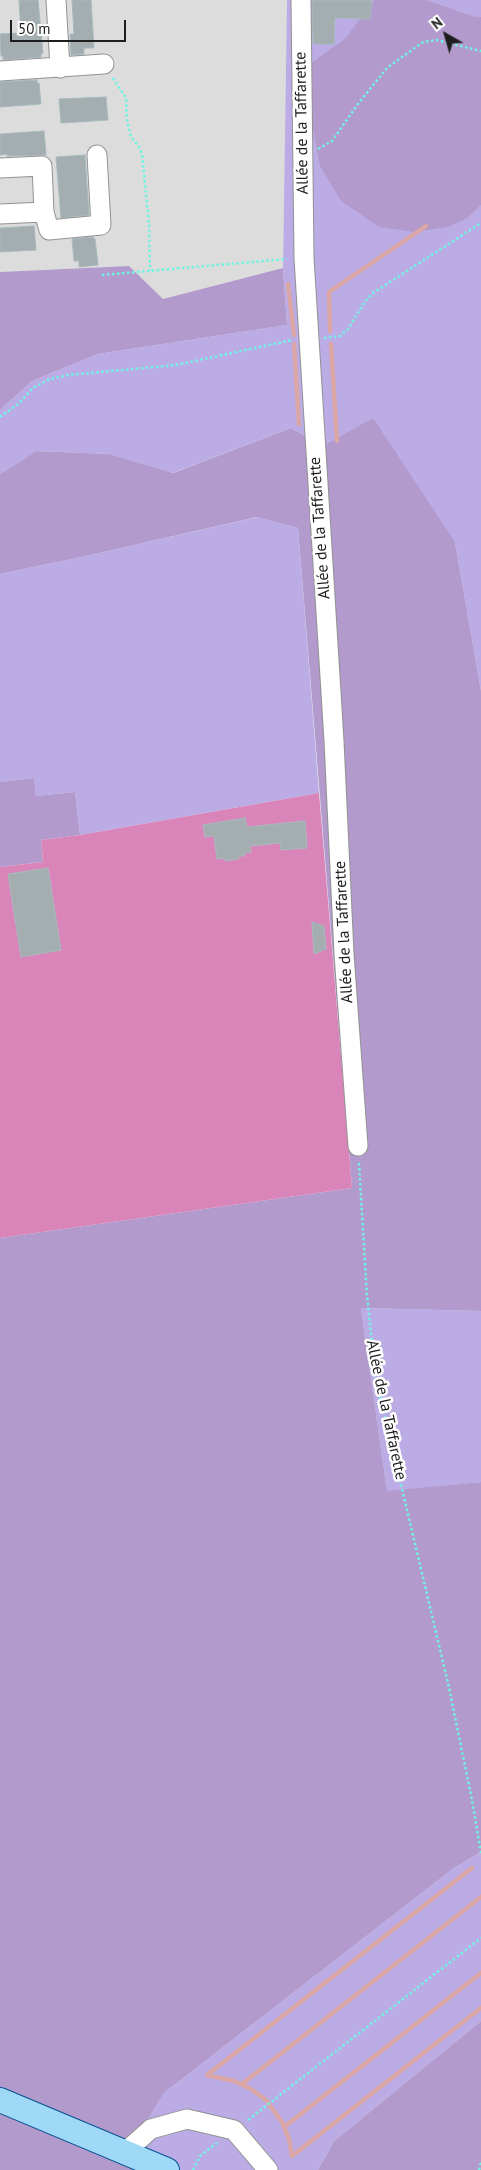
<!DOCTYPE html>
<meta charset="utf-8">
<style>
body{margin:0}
#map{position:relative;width:481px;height:2170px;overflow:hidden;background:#e4eaee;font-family:"PT Sans",sans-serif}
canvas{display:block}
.north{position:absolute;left:421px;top:10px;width:50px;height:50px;-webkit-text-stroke:4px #fff;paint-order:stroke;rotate:322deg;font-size:14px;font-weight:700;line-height:20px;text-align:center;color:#1e1e1e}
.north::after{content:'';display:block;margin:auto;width:18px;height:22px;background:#1e1e1e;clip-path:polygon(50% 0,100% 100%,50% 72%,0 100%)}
.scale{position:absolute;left:10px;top:20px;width:116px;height:22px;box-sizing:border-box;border:2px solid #1e1e1e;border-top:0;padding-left:6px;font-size:15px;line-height:18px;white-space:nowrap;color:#1e1e1e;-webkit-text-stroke:4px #fff;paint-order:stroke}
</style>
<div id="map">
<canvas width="481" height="2170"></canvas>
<div class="north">N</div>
<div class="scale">50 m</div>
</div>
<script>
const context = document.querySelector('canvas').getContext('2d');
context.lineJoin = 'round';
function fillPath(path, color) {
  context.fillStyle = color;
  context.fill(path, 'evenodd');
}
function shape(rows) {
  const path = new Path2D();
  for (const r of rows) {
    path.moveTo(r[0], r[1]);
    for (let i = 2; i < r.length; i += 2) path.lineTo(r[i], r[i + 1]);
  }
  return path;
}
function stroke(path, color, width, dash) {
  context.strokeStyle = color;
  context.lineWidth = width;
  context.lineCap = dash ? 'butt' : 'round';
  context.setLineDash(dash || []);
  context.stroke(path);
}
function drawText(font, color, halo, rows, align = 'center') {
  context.font = font + ' "PT Sans",sans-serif';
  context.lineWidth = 5;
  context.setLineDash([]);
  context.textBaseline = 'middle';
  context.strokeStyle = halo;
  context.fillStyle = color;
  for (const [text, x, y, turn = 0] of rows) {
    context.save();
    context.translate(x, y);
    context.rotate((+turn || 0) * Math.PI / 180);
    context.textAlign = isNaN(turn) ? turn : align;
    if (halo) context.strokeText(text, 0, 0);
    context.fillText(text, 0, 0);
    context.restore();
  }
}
fillPath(shape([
 [0,0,287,0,283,268,163,299,129,266,0,272]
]), '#dbdcdb');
fillPath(shape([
 [287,0,481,0,481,691,455,542,323,446,291,428,172,473,110,454,38,451,0,474,0,410,32,381,98,354,287,325,283,268],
 [258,517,298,528,319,793,80,835,75,792,36,796,34,778,0,782,0,574,86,556],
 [361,1308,481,1311,481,1482,387,1492],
 [481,1852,481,2021,334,2141,318,2170,142,2170,123,2161,164,2093,454,1868]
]), '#bcace6');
fillPath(shape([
 [374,0,426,0,475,17,481,17,481,205,466,219,448,227,414,232,379,227,341,201,320,166,312,124,291,84,301,70,345,39],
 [129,266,163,299,283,268,287,325,98,354,32,381,0,410,0,272],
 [373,418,455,542,481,691,481,1311,361,1308,387,1491,481,1482,481,1852,454,1868,164,2093,123,2161,142,2170,0,2170,0,1238,352,1188,298,528,257,517,86,556,0,574,0,474,37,451,110,454,173,473,291,428,323,446],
 [34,778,36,796,75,792,80,835,41,840,43,862,0,867,0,782],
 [481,2021,481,2170,318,2170,334,2141]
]), '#b29acc');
fillPath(shape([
 [319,793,352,1188,0,1238,0,867,43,862,41,840,80,835]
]), '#da85b9');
stroke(shape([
 [288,284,294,335],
 [330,331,329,292,426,226],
 [294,344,299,424],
 [331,344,337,441],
 [472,1868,207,2075,234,2081,251,2089,266,2100,282,2122,289,2139,292,2156,481,2008],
 [242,2084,481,1897],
 [284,2127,481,1973]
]), '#daa6a6', 4.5);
const building = shape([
 [19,0,38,0,43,53,41,54,41,57,3,60,3,56,1,56,0,34,21,33,19,0],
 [72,0,91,0,94,48,84,48,84,54,71,55,70,34,74,34,72,0],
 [312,0,372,0,370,19,335,18,334,44,313,44,312,0],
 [37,80,37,83,39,83,41,104,0,107,0,82,37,80],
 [106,97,108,120,61,123,59,99,106,97],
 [44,131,46,155,7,156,7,154,0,155,0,134,44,131],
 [85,155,89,215,61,218,56,157,85,155],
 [34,226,36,250,0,252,0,228,34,226],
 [92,237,95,239,98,265,79,267,79,261,74,261,72,239,92,237],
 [245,818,247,827,305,821,307,848,281,850,280,843,250,846,251,852,244,853,245,856,238,856,239,859,225,861,225,858,217,859,214,836,205,837,203,825,245,818],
 [48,868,61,950,21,957,8,874,48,868],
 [312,922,324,926,326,949,314,954,312,922]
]);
fillPath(building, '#a4adb0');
stroke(building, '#a7babf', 1);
const minor = shape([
 [56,0,60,68],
 [301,0,304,258,334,741,344,954,358,1146],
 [0,71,104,64],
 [0,168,42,166,44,212,0,214],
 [44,212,49,230,101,225,97,155],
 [125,2152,151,2129,187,2119,234,2130,268,2170]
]);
const major = shape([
 [0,2100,167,2170]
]);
stroke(minor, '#929292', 21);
stroke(major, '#075391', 26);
stroke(shape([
 [113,78,126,98,127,120,131,137,138,145,142,154,149,224,150,271],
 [318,149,332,141,358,104,387,68,423,42,437,40,481,51],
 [102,275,287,259],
 [324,338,340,336,348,329,364,303,373,293,481,223],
 [0,417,18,404,33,388,50,379,69,375,176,365,292,340],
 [359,1163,367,1296,376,1379,448,1683,472,1800,481,1853],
 [248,2120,481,1938],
 [193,2170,200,2156,217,2143],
 [479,2170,481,2162]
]), '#70f3e3', 2.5, [2.5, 2.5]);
stroke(minor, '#fff', 19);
stroke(major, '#a0d9f7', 24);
drawText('16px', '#1e1e1e', '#fff', [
 ["Allée de la Taffarette",302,123,-91],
 ["Allée de la Taffarette",320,528,-94],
 ["Allée de la Taffarette",344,932,-93],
 ["Allée de la Taffarette",386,1410,78]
]);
</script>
